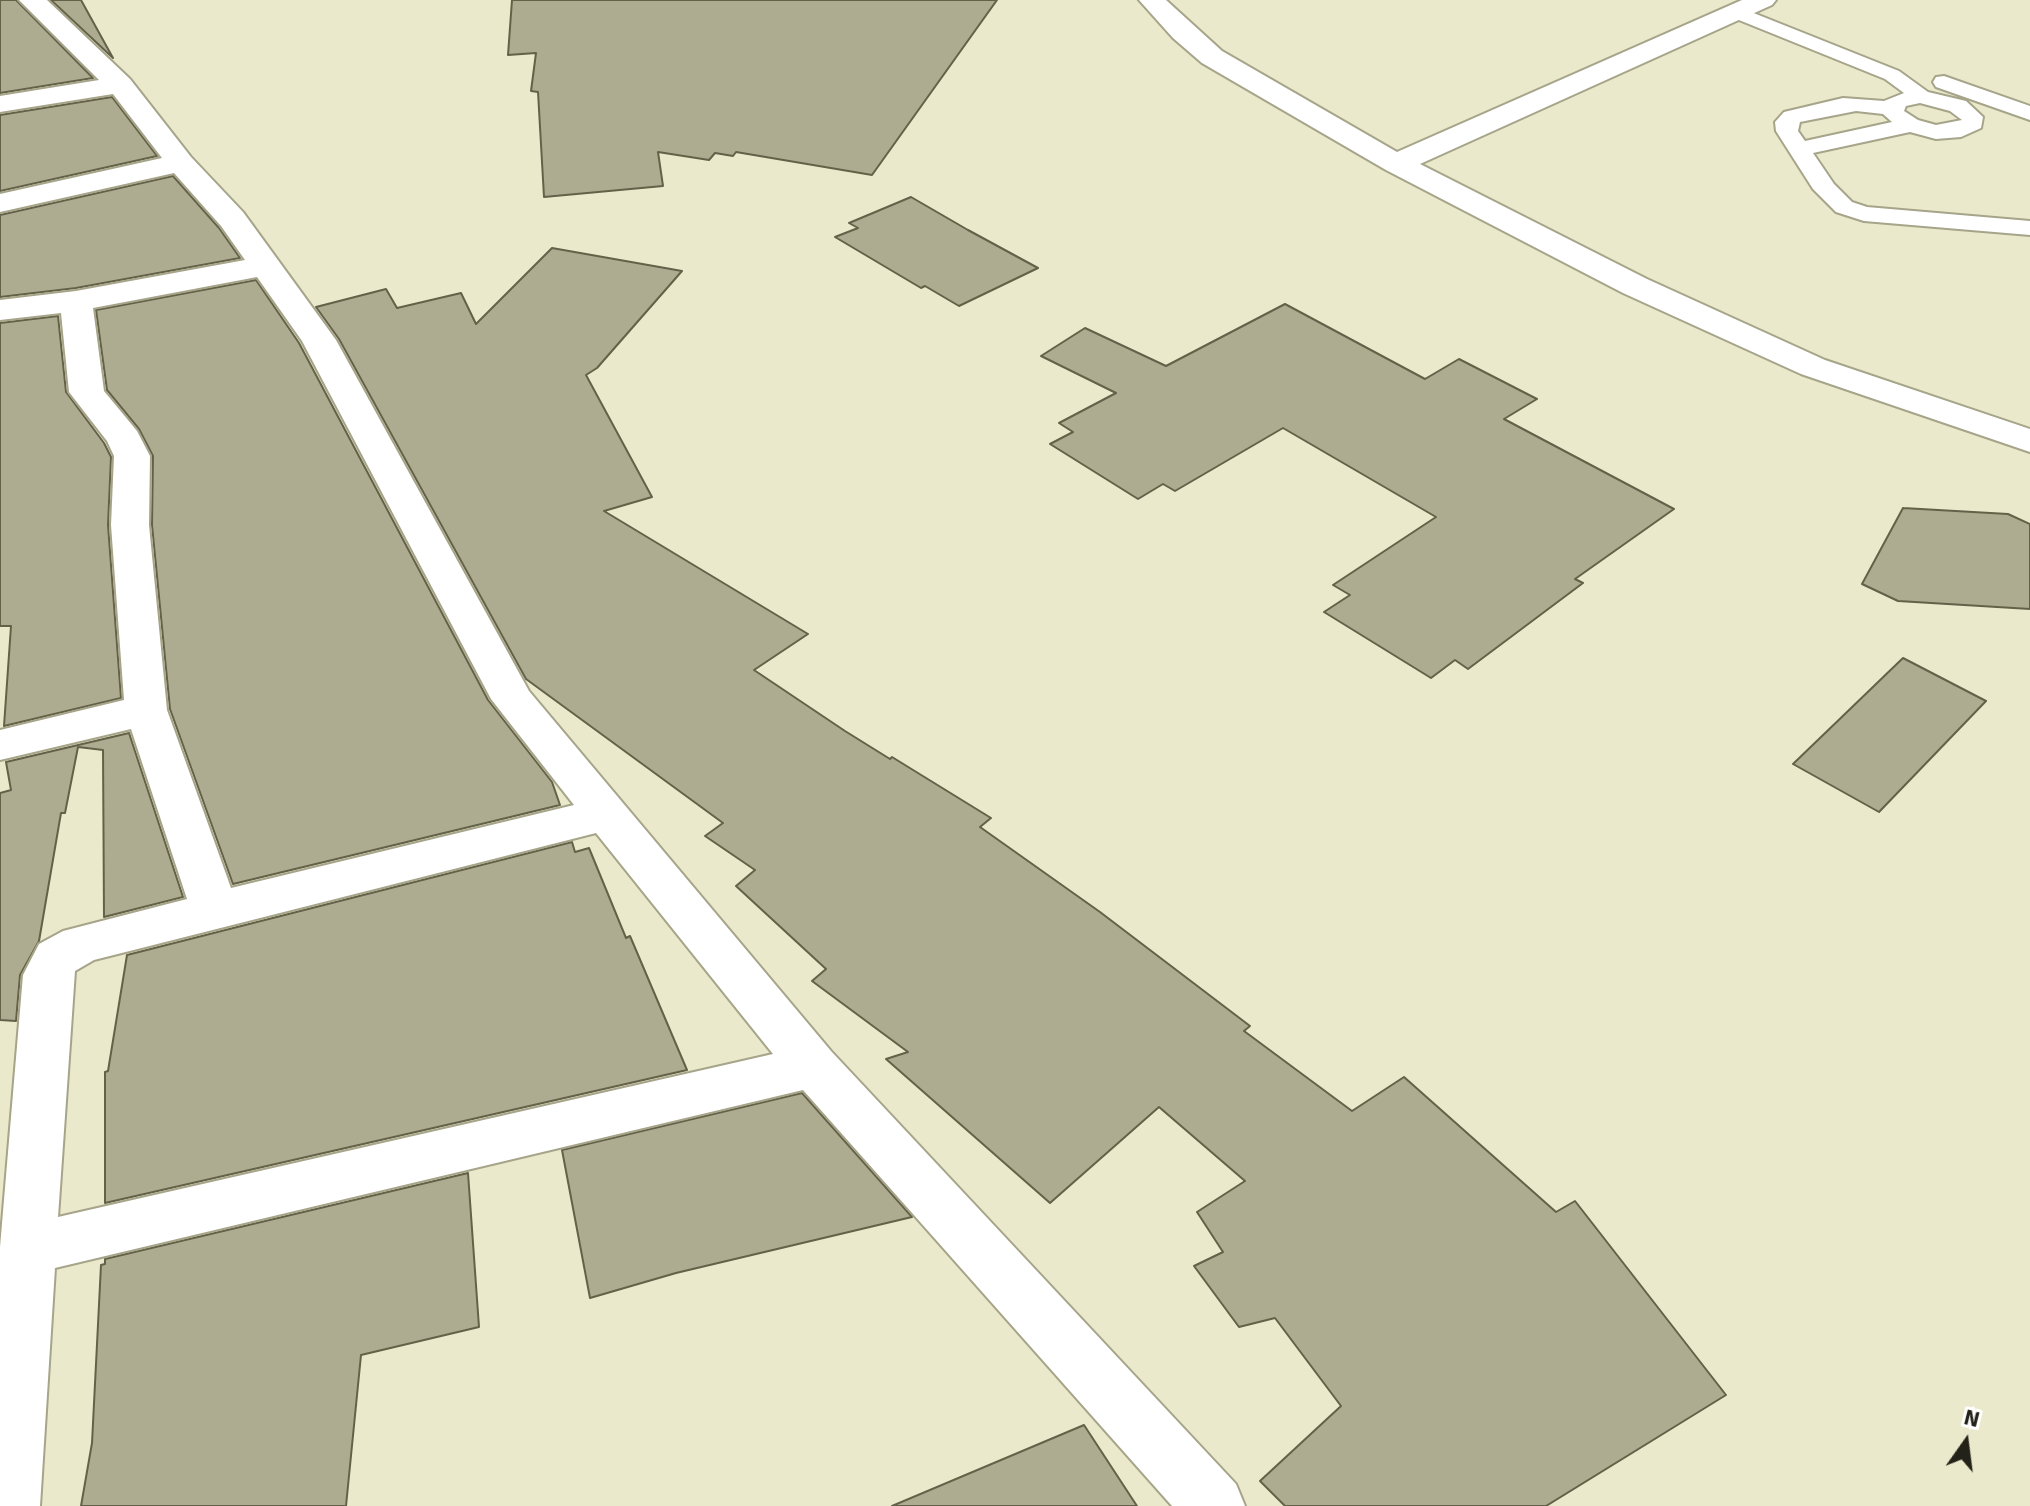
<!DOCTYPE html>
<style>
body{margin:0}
#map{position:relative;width:2030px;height:1506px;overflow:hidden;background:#eae9cc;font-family:Signika,sans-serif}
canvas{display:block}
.north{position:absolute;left:1926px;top:1402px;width:80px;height:80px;-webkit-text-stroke:6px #fff;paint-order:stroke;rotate:14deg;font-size:22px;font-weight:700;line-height:32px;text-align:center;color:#232218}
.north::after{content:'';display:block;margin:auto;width:28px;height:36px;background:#232218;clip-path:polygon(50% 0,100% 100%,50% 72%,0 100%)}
</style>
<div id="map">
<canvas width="2030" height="1506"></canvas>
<div class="north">N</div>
</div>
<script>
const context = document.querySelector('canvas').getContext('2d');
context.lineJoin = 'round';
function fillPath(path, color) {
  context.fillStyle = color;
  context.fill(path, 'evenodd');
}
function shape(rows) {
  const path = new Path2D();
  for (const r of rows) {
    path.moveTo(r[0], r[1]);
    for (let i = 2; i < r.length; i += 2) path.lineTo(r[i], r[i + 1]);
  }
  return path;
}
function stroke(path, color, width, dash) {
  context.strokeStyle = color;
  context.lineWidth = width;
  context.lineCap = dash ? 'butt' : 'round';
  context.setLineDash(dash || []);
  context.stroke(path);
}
const building = shape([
 [0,0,16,0,93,78,0,93,0,0],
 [51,0,81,0,113,58,51,0],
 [512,0,997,0,872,175,736,152,733,156,715,153,709,160,658,152,663,186,544,197,538,92,531,91,536,53,508,55,512,0],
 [112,97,157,156,0,191,0,115,112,97],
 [173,176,219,228,240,258,76,288,0,297,0,215,173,176],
 [911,197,968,230,1038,268,959,306,925,286,921,288,835,237,858,228,849,223,911,197],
 [552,248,682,271,597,368,586,375,652,497,604,511,808,634,754,670,845,731,890,759,892,757,991,818,980,827,1100,912,1250,1026,1244,1031,1352,1111,1404,1077,1556,1212,1575,1201,1726,1395,1546,1506,1285,1506,1260,1481,1341,1406,1275,1318,1239,1327,1194,1266,1223,1252,1197,1212,1245,1181,1159,1107,1050,1203,886,1059,908,1052,812,981,826,969,736,886,755,870,705,836,723,823,526,679,339,339,316,307,386,289,397,308,461,293,476,324,552,248],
 [256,280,299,343,488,700,552,782,560,805,233,884,170,709,152,525,153,456,139,429,107,390,96,310,256,280],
 [1285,304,1425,379,1459,359,1537,399,1504,419,1674,509,1575,579,1583,583,1468,669,1455,660,1431,678,1324,612,1350,595,1333,585,1436,517,1283,428,1175,491,1163,484,1138,499,1050,444,1073,432,1059,423,1116,393,1041,356,1085,328,1166,366,1285,304],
 [58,316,66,392,104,443,111,457,108,525,121,698,4,726,11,626,0,626,0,323,58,316],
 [1903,508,2008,514,2030,524,2030,609,1898,601,1862,584,1903,508],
 [1903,658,1986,701,1879,812,1793,764,1903,658],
 [129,733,183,897,104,917,103,750,78,747,65,813,61,813,39,941,20,975,16,1021,0,1020,0,793,11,790,6,762,129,733],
 [572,842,575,852,589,848,626,938,630,936,687,1070,105,1203,105,1072,108,1071,127,955,572,842],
 [802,1093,912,1217,676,1273,590,1298,562,1150,802,1093],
 [468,1173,479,1327,361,1355,346,1506,81,1506,92,1443,101,1265,105,1264,105,1259,468,1173],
 [1084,1425,1137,1506,892,1506,1084,1425]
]);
fillPath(building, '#adab90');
stroke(building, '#636249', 2);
const lane = shape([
 [1736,6,1899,71,1928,92,1966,101,1983,117,1981,128,1961,137,1936,139,1910,132,1813,153,1834,184,1852,202,1867,207,2030,221,2030,235,1864,221,1836,212,1813,189,1776,131,1775,122,1784,112,1843,98,1884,101,1904,93,1885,79,1729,16,1726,12,1729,8,1736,6],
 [1920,103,1950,111,1962,120,1936,125,1918,120,1904,111,1906,106,1920,103],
 [1856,111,1883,114,1892,122,1805,141,1798,131,1800,122,1856,111],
 [1944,76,2030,106,2030,120,1936,87,1933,82,1936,77,1944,76]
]);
const street = shape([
 [19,0,47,0,130,79,191,157,243,212,336,340,529,691,831,1051,1236,1484,1245,1506,1172,1506,803,1090,55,1268,40,1506,0,1506,0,1247,23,975,39,944,63,931,187,899,131,729,0,760,0,730,124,700,111,525,114,456,107,441,69,392,61,313,0,320,0,300,76,291,245,260,221,226,174,173,0,212,0,194,162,158,113,94,0,112,0,96,99,80,19,0],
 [257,277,302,341,491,699,574,805,231,888,167,710,149,525,150,456,137,431,104,391,93,308,257,277],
 [596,833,773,1054,58,1217,75,971,94,960,596,833],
 [1139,0,1166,0,1222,51,1397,152,1742,0,1776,0,1772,5,1420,164,1647,279,1825,360,2030,429,2030,452,1801,374,1623,293,1386,170,1202,63,1173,38,1139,0]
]);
stroke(lane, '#a6a489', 4);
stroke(street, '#a6a489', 4);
fillPath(lane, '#fff');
fillPath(street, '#fff');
</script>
